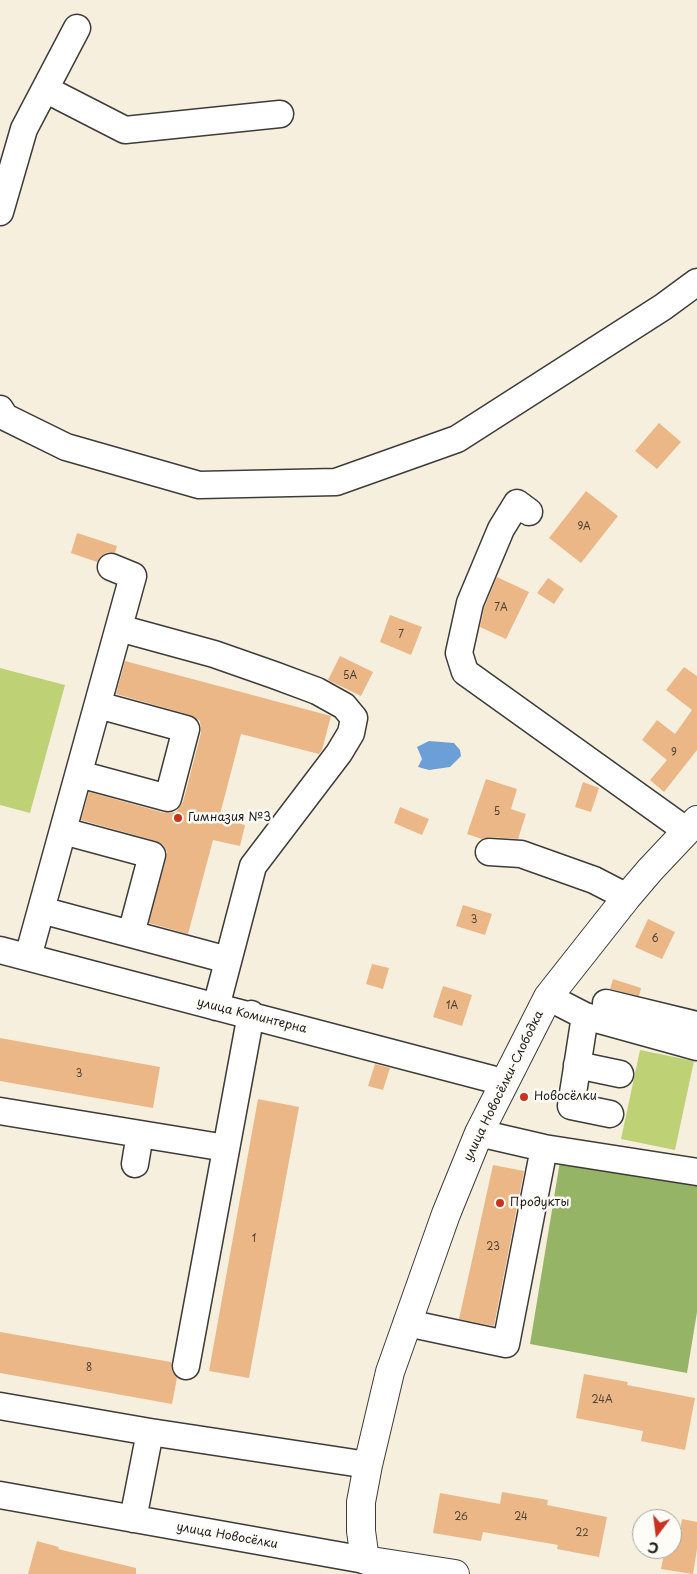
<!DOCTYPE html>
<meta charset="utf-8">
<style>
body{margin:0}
#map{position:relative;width:697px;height:1574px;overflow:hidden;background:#f7efde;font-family:"Playpen Sans",sans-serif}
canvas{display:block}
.north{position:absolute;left:632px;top:1509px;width:50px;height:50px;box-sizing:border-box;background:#fdfcf7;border:1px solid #a3a29f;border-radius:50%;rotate:195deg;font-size:14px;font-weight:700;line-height:20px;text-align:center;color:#1c1c1c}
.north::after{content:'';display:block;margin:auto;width:18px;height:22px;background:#c8321e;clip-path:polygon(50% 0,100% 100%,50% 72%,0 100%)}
</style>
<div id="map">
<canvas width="697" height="1574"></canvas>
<div class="north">С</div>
</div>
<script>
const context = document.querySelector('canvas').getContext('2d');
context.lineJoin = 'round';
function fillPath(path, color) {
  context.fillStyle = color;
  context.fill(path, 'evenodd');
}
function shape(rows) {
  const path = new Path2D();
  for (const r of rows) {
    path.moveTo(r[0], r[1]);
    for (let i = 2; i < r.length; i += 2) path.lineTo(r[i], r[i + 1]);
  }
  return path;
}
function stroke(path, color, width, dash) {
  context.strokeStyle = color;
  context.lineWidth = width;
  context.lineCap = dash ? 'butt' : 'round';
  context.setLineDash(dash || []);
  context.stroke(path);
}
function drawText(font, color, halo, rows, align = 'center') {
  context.font = font + ' "Playpen Sans",sans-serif';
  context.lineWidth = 5;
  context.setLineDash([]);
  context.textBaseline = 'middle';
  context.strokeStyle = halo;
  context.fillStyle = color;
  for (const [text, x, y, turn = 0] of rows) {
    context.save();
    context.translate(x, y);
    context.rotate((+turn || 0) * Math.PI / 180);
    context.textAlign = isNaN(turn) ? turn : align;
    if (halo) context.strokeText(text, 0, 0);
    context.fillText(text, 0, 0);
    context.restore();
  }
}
fillPath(shape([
 [0,668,65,685,30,813,0,805],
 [640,1050,694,1061,675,1150,621,1139]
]), '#bed275');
fillPath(shape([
 [561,1155,697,1179,697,1312,687,1373,530,1344]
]), '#96b466');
fillPath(shape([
 [429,741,454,743,460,750,461,756,450,767,429,770,418,767,422,759,417,747]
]), '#6c9ed7');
fillPath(shape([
 [659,423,681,442,657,469,635,451],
 [586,491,618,516,581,563,549,538],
 [77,533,117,546,115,553,108,552,102,555,97,562,71,553],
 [497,577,529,592,506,639,480,627,484,608],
 [548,578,564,589,554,604,537,593],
 [390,615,422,627,411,655,380,642],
 [340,656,373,672,361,696,328,680],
 [125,661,331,716,322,750,319,754,241,734,219,818,245,825,240,846,213,840,188,934,149,923,166,859,167,852,163,845,156,841,81,820,89,792,165,813,176,812,183,802,201,733,200,721,190,715,116,694],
 [684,667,697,676,697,750,664,792,650,780,667,760,642,740,657,720,675,734,692,710,666,690],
 [486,779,517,789,511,809,526,814,518,839,490,837,482,839,467,834],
 [583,782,599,788,591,812,575,807],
 [400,807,429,819,422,835,394,823],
 [463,905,492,914,485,935,456,926],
 [648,919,675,932,662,959,635,947],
 [372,964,389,968,383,989,366,984],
 [613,979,641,988,639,996,610,989],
 [443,986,472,995,462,1026,433,1017],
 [0,1038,160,1067,153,1108,0,1081],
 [375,1064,390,1068,383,1090,368,1086],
 [258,1099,299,1107,249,1378,209,1371],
 [493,1165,524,1171,494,1326,459,1319],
 [0,1332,171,1362,172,1371,177,1378,172,1404,0,1373],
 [584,1374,628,1382,627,1385,695,1398,685,1450,641,1441,643,1431,576,1418],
 [502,1492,548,1500,547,1505,607,1517,599,1557,557,1549,558,1545,483,1532,481,1541,433,1533,440,1493,500,1504],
 [682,1519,697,1522,697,1549,693,1574,661,1569,665,1549,672,1549,672,1543,678,1544],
 [37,1541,59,1547,58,1549,136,1568,136,1574,28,1574]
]), '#ecb786');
const minor = shape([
 [45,89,125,130,280,114],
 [0,212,24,129,77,28],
 [0,409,5,417,66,447,199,485,336,482,457,439,663,307,697,282],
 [529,512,517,503,501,529,470,603,459,653,465,672,687,831],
 [119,628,214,654,274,675,317,691,344,706,354,718,351,733,339,753,253,866,216,1007],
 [79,774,168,798,186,729,98,705],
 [63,831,152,855,131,934],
 [489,852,521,854,594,880,627,897],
 [41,910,228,960],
 [0,950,503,1082],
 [28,957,133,576,111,567],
 [548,997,585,1016,697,1047],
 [606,1003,697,1025],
 [585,1016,571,1106,610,1114],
 [577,1065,620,1074],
 [0,1111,226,1148],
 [479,1133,544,1148,697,1172],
 [135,1164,140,1134],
 [407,1323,506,1344,544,1148],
 [186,1366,251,1014],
 [0,1406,150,1432,368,1465],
 [0,1495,365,1560],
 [133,1519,150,1432]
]);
const major = shape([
 [455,1574,365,1560,361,1531,361,1502,368,1465,390,1372,446,1214,479,1133,548,997,627,897,650,870,697,820]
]);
stroke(minor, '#3d3c39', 29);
stroke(major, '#3d3c39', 30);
stroke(minor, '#fff', 26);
stroke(major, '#fff', 28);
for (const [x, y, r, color] of [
 [178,818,5,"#c8321e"],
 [524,1097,5,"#c8321e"],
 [500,1203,5,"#c8321e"]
]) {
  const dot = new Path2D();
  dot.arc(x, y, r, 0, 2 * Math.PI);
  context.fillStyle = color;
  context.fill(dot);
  stroke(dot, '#fdfcf7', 2);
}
drawText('10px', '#504336', null, [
 ["9А",584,527],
 ["7А",501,608],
 ["7",401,635],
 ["5А",350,676],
 ["9",674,753],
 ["5",497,812],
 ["3",474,920],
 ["6",655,939],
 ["1А",452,1006],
 ["3",79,1074],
 ["1",254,1239],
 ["23",493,1247],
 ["8",89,1368],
 ["24А",602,1400],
 ["26",461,1517],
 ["24",521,1517],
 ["22",582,1533]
]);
drawText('12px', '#1c1c1c', '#fdfcf7', [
 ["Гимназия №3",188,818],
 ["Новосёлки",534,1097],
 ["Продукты",510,1203]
], 'left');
drawText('12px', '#1c1c1c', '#fdfcf7', [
 ["улица Коминтерна",252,1016,14],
 ["улица Новосёлки-Слободка",504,1086,-64],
 ["улица Новосёлки",227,1536,10]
]);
</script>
